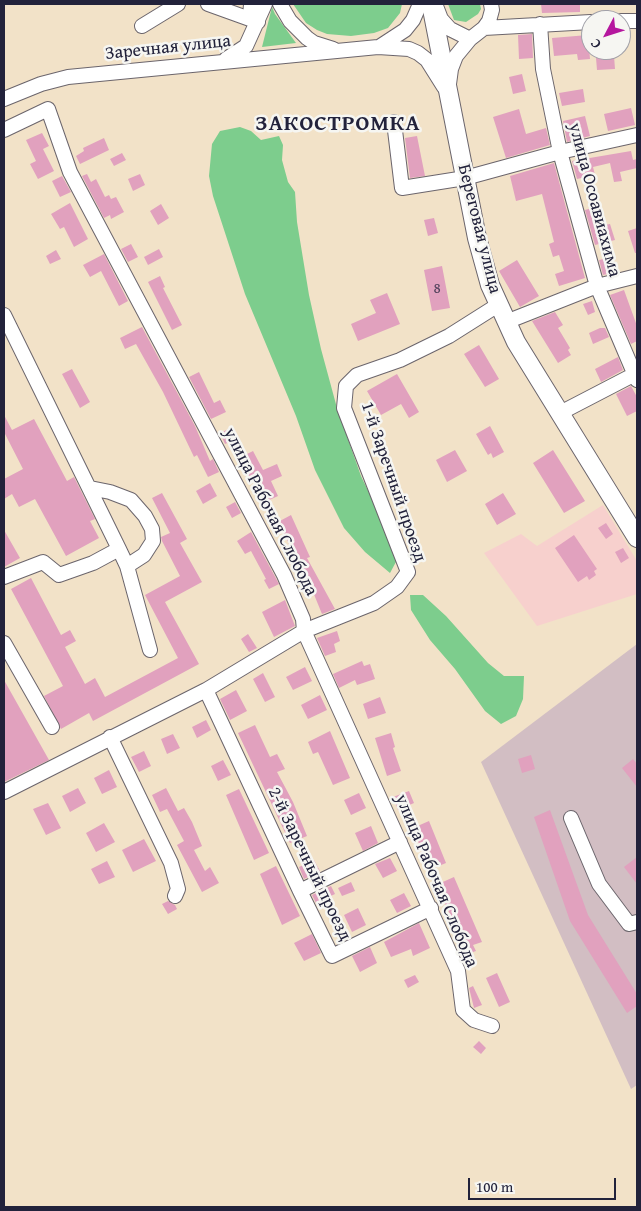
<!DOCTYPE html>
<meta charset="utf-8">
<style>
body{margin:0}
#map{position:relative;width:641px;height:1211px;overflow:hidden;background:#f2e2c8;font-family:"Gentium Book Plus",serif}
canvas{display:block}
.frame{position:absolute;inset:0;border:5px solid #22223b;pointer-events:none}
.north{position:absolute;left:581px;top:10px;width:50px;height:50px;box-sizing:border-box;background:#f6f6f2;border:1px solid #a1a1a9;border-radius:50%;rotate:230deg;font-size:14px;font-weight:700;line-height:20px;text-align:center;color:#22223b}
.north::after{content:'';display:block;margin:auto;width:18px;height:22px;background:#b5179e;clip-path:polygon(50% 0,100% 100%,50% 72%,0 100%)}
.scale{position:absolute;left:468px;top:1178px;width:148px;height:22px;box-sizing:border-box;border:2px solid #22223b;border-top:0;padding-left:6px;font-size:15px;line-height:18px;white-space:nowrap;color:#22223b;-webkit-text-stroke:4px #f6f6f2;paint-order:stroke}
</style>
<div id="map">
<canvas width="641" height="1211"></canvas>
<div class="frame"></div>
<div class="north">С</div>
<div class="scale">100 m</div>
</div>
<script>
const context = document.querySelector('canvas').getContext('2d');
context.lineJoin = 'round';
function fillPath(path, color) {
  context.fillStyle = color;
  context.fill(path, 'evenodd');
}
function shape(rows) {
  const path = new Path2D();
  for (const r of rows) {
    path.moveTo(r[0], r[1]);
    for (let i = 2; i < r.length; i += 2) path.lineTo(r[i], r[i + 1]);
  }
  return path;
}
function stroke(path, color, width, dash) {
  context.strokeStyle = color;
  context.lineWidth = width;
  context.lineCap = dash ? 'butt' : 'round';
  context.setLineDash(dash || []);
  context.stroke(path);
}
function drawText(font, color, halo, rows, align = 'center') {
  context.font = font + ' "Gentium Book Plus",serif';
  context.lineWidth = 5;
  context.setLineDash([]);
  context.textBaseline = 'middle';
  context.strokeStyle = halo;
  context.fillStyle = color;
  for (const [text, x, y, turn = 0] of rows) {
    context.save();
    context.translate(x, y);
    context.rotate((+turn || 0) * Math.PI / 180);
    context.textAlign = isNaN(turn) ? turn : align;
    if (halo) context.strokeText(text, 0, 0);
    context.fillText(text, 0, 0);
    context.restore();
  }
}
fillPath(shape([
 [603,505,637,561,637,594,537,626,484,553,521,534,537,546]
]), '#f7d0cd');
fillPath(shape([
 [637,644,637,1085,631,1089,481,762]
]), '#d2bec3');
fillPath(shape([
 [293,4,402,4,400,13,388,28,374,33,351,36,327,34,317,30,306,23],
 [448,4,480,4,481,9,478,14,466,22,454,20],
 [272,7,275,14,296,43,262,47],
 [240,127,251,131,261,140,279,136,283,145,282,160,288,182,295,192,297,222,309,295,321,349,337,408,361,476,383,522,397,560,390,573,365,552,344,528,315,470,296,416,245,294,213,196,209,176,212,144,220,131],
 [410,595,423,595,446,616,488,663,504,676,524,676,523,699,516,716,501,724,485,711,455,669,430,640,411,610]
]), '#7dcd8d');
fillPath(shape([
 [541,4,580,4,580,12,542,13],
 [532,34,533,58,519,59,518,35],
 [588,35,590,59,578,60,577,54,554,56,552,38],
 [614,56,615,69,597,70,596,58],
 [522,74,526,91,513,94,509,77],
 [583,89,585,102,562,106,559,93],
 [631,108,635,125,608,131,604,114],
 [519,109,526,134,546,128,550,145,506,158,493,117],
 [585,116,590,136,567,142,563,121],
 [42,133,49,146,43,149,54,171,38,179,30,164,36,161,26,140],
 [417,136,425,176,410,178,405,138],
 [104,138,109,150,80,164,76,156,84,151,83,148],
 [631,151,633,160,637,159,637,168,620,172,622,181,614,182,610,163,593,167,595,175,577,179,572,161],
 [122,153,126,160,114,166,110,159],
 [554,163,585,278,559,286,555,274,564,271,559,255,553,257,549,244,554,242,542,194,516,201,510,176],
 [87,174,91,182,96,179,105,197,109,195,111,199,116,197,124,212,111,219,110,215,104,218,82,176],
 [140,174,145,185,133,191,128,179],
 [62,176,71,192,60,197,52,181],
 [70,203,88,239,74,247,64,227,60,229,51,214],
 [161,204,169,218,158,225,150,211],
 [599,206,605,225,610,224,615,240,595,245,585,210],
 [434,218,438,233,428,236,424,220],
 [637,228,637,253,635,253,628,231],
 [131,244,138,257,128,262,121,249],
 [159,249,163,257,148,265,144,257],
 [56,250,61,259,50,264,46,256],
 [104,254,128,301,119,306,101,271,90,277,83,265],
 [608,258,612,273,603,275,599,260],
 [517,260,539,296,520,307,499,271],
 [442,266,450,308,432,311,424,270],
 [160,276,165,287,163,288,182,325,172,330,148,282],
 [624,290,637,326,637,341,631,344,610,295],
 [387,293,400,324,358,341,351,324,376,313,370,300],
 [592,301,595,312,588,315,583,304],
 [555,312,563,325,558,328,570,348,568,350,571,355,558,363,532,321],
 [142,327,195,426,210,461,213,459,219,472,208,477,197,455,194,457,163,392,136,344,125,349,120,338],
 [600,328,605,328,609,337,593,344,589,333],
 [479,345,499,379,485,387,464,354],
 [618,357,623,370,601,382,595,369],
 [72,369,90,402,80,408,62,374],
 [199,372,214,403,220,400,226,412,211,419,189,377],
 [397,374,419,412,409,418,401,404,381,415,367,391],
 [631,386,637,397,637,411,627,416,616,394],
 [4,415,12,430,34,419,67,481,74,477,95,519,90,521,99,538,66,556,35,499,19,507,12,494,4,499,4,479,23,469,4,432],
 [490,426,504,452,493,458,491,453,488,455,476,434],
 [233,427,239,438,225,444,220,433],
 [455,450,467,471,447,482,436,460],
 [553,450,585,501,564,513,533,463],
 [253,451,263,470,277,464,282,476,271,481,278,496,265,502,252,476,248,478,239,458],
 [210,483,217,496,203,504,196,491],
 [162,493,187,539,180,543,202,582,165,602,199,664,93,721,89,713,61,729,44,696,63,686,11,589,31,578,61,635,70,630,76,641,65,647,85,684,95,678,105,697,178,658,145,595,180,576,162,541,161,537,170,533,152,498],
 [503,493,516,514,497,525,485,504],
 [235,502,241,513,232,518,226,507],
 [291,515,310,557,307,558,335,609,322,614,313,592,307,595,298,578,304,574,278,522],
 [606,523,613,534,606,539,598,528],
 [4,530,20,558,4,567],
 [251,532,279,584,269,589,264,580,266,579,251,551,245,554,237,541],
 [574,535,597,569,594,571,596,575,589,580,587,576,578,582,555,548],
 [623,548,629,558,621,563,615,552],
 [285,600,295,626,274,637,262,612],
 [337,631,340,641,334,644,336,652,325,656,317,638],
 [248,634,257,648,249,652,241,639],
 [362,661,364,666,370,664,375,679,357,685,355,680,339,688,333,674],
 [305,667,312,681,293,690,286,677],
 [263,673,275,697,265,702,253,679],
 [4,680,49,760,4,782],
 [236,690,247,711,230,720,220,699],
 [320,695,327,710,308,719,301,705],
 [380,697,386,713,368,719,363,704],
 [206,720,211,730,197,738,192,727],
 [255,725,270,757,277,754,285,769,277,772,293,802,307,836,290,843,238,733],
 [330,731,350,778,333,785,318,752,313,754,308,742],
 [391,733,395,747,393,748,401,771,387,776,375,738],
 [173,734,180,748,167,754,161,739],
 [144,751,151,766,139,772,131,757],
 [531,755,535,769,522,773,518,759],
 [633,759,637,764,637,787,622,768],
 [223,760,231,775,218,781,211,766],
 [109,770,117,787,102,794,94,778],
 [78,788,86,803,70,812,62,796],
 [166,788,178,811,184,808,192,822,202,846,194,850,205,871,210,867,219,883,202,892,177,845,184,841,167,809,160,812,152,795],
 [239,789,269,853,254,860,226,795],
 [409,791,414,803,398,810,393,797],
 [359,793,366,808,351,815,344,800],
 [48,803,61,828,46,835,33,809],
 [550,810,588,915,637,994,637,1006,627,1013,570,921,534,817],
 [429,821,446,863,429,870,413,828],
 [104,823,115,842,96,852,86,833],
 [371,826,378,843,363,851,355,833],
 [144,839,156,861,133,872,122,850],
 [637,857,637,884,624,867],
 [390,858,397,871,383,878,375,864],
 [314,860,320,871,304,879,299,867],
 [107,861,115,877,99,884,91,869],
 [276,866,300,916,282,925,260,874],
 [454,877,482,942,473,945,476,951,464,955,456,936,460,935,436,885],
 [351,882,355,891,342,896,338,888],
 [331,886,335,894,316,903,312,895],
 [404,893,411,906,397,913,390,900],
 [168,901,175,905,177,909,168,914,162,904],
 [358,908,366,925,352,932,344,915],
 [419,923,430,948,413,956,411,949,391,957,384,942],
 [312,934,321,953,304,961,294,943],
 [370,947,377,963,360,972,352,956],
 [497,973,510,1002,499,1007,486,978],
 [415,975,419,982,408,988,404,980],
 [473,986,482,1005,474,1008,469,988],
 [479,1041,486,1048,481,1054,473,1047]
]), '#e1a1be');
const minor = shape([
 [208,4,258,22],
 [280,4,290,21,307,38,314,43,333,49],
 [436,6,441,19,450,29,470,39],
 [250,17,251,4],
 [621,21,637,21],
 [540,24,543,69,560,152,597,286,637,380],
 [142,26,178,4],
 [484,28,591,22],
 [379,47,405,30,413,20,420,4],
 [226,59,246,46,265,4],
 [449,84,451,69,456,56,470,39,484,28,489,21,492,10,491,4],
 [4,99,41,84,68,77,378,47,409,49,418,53,427,60,444,87],
 [394,122,402,188,465,178,560,152,637,135],
 [4,130,48,109,70,172,284,575,303,619,304,631,458,971,463,1010,474,1020,492,1026],
 [4,315,119,549,127,566,150,650],
 [506,322,597,286,637,276],
 [560,413,637,373],
 [90,488,110,492,131,500,145,516,152,529,153,541,144,555,127,566],
 [4,577,43,562,59,575,93,563,119,549],
 [4,643,52,727],
 [206,690,300,891,332,956,431,908],
 [110,737,171,863,178,889,175,896],
 [4,792,206,690,304,631,374,603,397,587,408,572,344,408,346,386,357,375,400,360,449,336,498,305],
 [571,818,599,884,629,924,637,922],
 [300,891,400,842]
]);
const major = shape([
 [431,4,477,238,490,285,516,342,637,538]
]);
stroke(minor, '#6b656c', 16);
stroke(major, '#6b656c', 20);
stroke(minor, '#fff', 14);
stroke(major, '#fff', 18);
drawText('15px', '#52425c', null, [
 ["8",437,289]
]);
drawText('18px', '#22223b', '#f6f6f2', [
 ["Заречная улица",168,48,-6],
 ["улица Осоавиахима",594,200,75],
 ["Береговая улица",479,229,76],
 ["1-й Заречный проезд",393,482,71],
 ["улица Рабочая Слобода",270,512,63],
 ["2-й Заречный проезд",309,864,64],
 ["улица Рабочая Слобода",436,881,67]
]);
context.letterSpacing = '1px';
drawText('bold 22px', '#22223b', '#f6f6f2', [
 ["ЗАКОСТРОМКА",338,124]
]);
context.letterSpacing = '0px';
</script>
